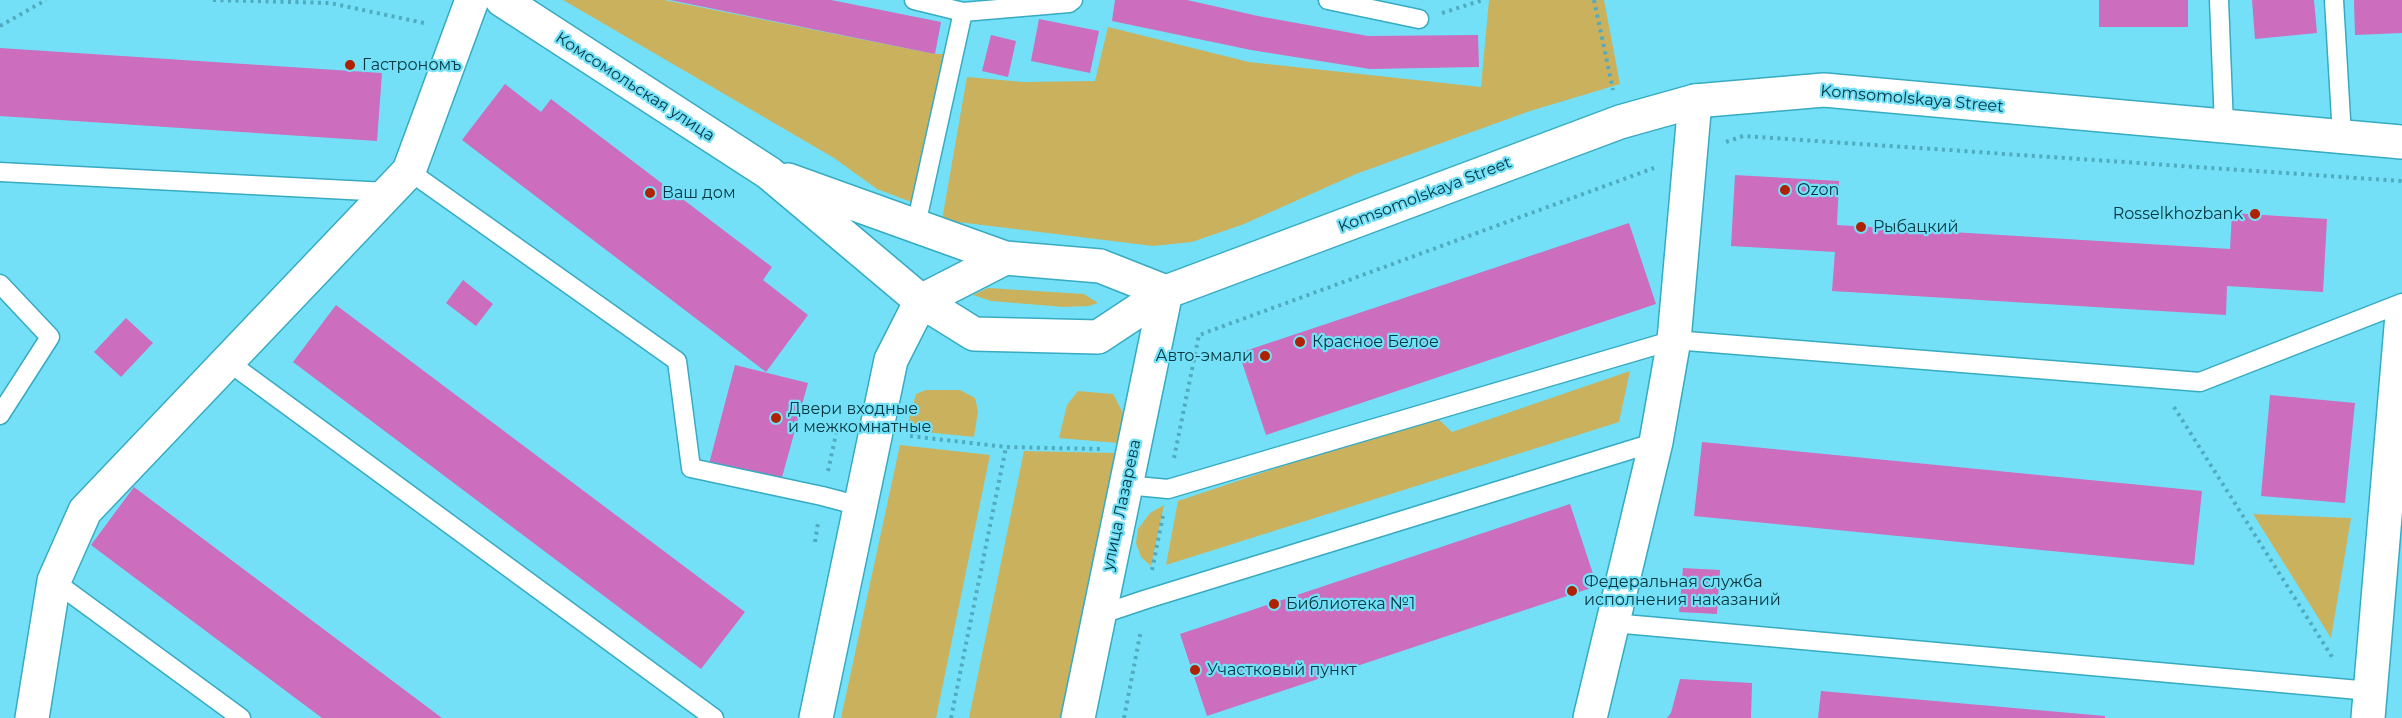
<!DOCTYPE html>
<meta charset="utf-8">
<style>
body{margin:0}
canvas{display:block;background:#73e0f7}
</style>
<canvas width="2402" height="718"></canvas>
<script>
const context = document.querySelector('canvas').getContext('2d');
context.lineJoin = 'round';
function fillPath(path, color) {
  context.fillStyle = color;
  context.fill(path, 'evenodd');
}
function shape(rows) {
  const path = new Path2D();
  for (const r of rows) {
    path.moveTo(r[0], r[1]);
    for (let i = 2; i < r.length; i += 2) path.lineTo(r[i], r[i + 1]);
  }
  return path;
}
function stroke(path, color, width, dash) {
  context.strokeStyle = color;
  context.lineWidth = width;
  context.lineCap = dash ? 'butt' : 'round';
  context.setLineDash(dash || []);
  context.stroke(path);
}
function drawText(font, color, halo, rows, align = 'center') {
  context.font = font + ' Montserrat,sans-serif';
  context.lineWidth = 4.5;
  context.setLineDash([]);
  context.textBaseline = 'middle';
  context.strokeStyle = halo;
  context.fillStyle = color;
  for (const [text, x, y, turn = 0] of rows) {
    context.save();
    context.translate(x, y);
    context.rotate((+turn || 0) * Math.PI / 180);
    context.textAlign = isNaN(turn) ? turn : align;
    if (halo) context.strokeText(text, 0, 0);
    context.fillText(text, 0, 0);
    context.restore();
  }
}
fillPath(shape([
 [563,0,664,0,935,54,947,54,914,203,877,189,834,158],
 [1489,0,1604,0,1620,84,1530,111,1356,174,1244,224,1192,242,1153,246,942,220,967,77,1023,82,1095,81,1108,27,1249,62,1481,87],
 [988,288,1084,294,1098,303,1089,306,1064,307,991,301,973,295],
 [1630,371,1619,422,1166,565,1178,501,1434,415,1452,432],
 [926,390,960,390,975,398,978,411,974,437,906,430,916,394],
 [1078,391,1113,394,1123,413,1118,443,1059,438,1067,405],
 [900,445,990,455,936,718,841,718],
 [1024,451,1115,453,1060,718,969,718],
 [1164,505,1151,566,1141,557,1136,543,1138,529,1150,513],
 [2253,514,2351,518,2331,638]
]), '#cab15e');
fillPath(shape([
 [670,0,831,0,941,22,935,54],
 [1115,0,1187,0,1258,16,1368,36,1478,35,1479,67,1370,69,1251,50,1112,21],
 [2099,0,2188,0,2188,27,2099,27],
 [2252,0,2314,0,2317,33,2255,39],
 [2354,0,2402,0,2402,33,2355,35],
 [1039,19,1099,31,1090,73,1031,61],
 [991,35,1016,41,1008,77,982,71],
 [0,48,382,73,377,141,0,116],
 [505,84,541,112,551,99,772,267,763,280,808,315,766,372,462,140],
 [1735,175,1839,181,1837,225,2230,249,2232,213,2327,219,2323,292,2227,286,2226,315,1832,291,1835,252,1731,246],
 [1629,223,1656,304,1266,435,1239,353],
 [463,280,493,304,476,326,446,303],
 [336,305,745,612,701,669,293,362],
 [126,318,153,343,121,377,94,352],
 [735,365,808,383,781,481,709,464],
 [2270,395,2355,403,2345,503,2261,496],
 [1702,442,2202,491,2194,565,1694,516],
 [134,487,442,718,322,718,91,545],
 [1570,504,1597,586,1207,716,1180,634],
 [1683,568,1720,570,1717,614,1679,612],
 [1680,679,1752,683,1751,718,1667,718,1671,713],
 [1821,691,2105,716,2105,718,1818,718]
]), '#cc6dbe');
const service = shape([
 [914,0,963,12],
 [1328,0,1419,19],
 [2219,0,2224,126],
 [2334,0,2342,136],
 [409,171,677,361,691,468,822,496,860,506],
 [0,172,387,192],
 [916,225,963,12,1069,3,1073,0],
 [0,284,50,337,0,415],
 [227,361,714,718],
 [1126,485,1168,489,1674,340,2200,382,2402,303],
 [54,581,241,718],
 [1099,615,1147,599,1656,442],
 [1613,623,2370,691]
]);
const minor = shape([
 [32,718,54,581,85,511,409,171,472,0],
 [1590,718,1656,442,1674,340,1695,101],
 [2368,718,2402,315]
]);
const secondary = shape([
 [502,0,769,173,921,301,974,334,1098,337,1166,292,1620,122,1695,101,1824,90,2402,142],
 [788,180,1005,258],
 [921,301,1005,258,1100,266,1166,292],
 [816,718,891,360,921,301],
 [1078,718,1166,292]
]);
stroke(service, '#37abc1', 21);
stroke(minor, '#37abc1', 36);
stroke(secondary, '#37abc1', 36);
stroke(shape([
 [213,0,330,3,424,23],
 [1594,0,1613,90],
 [1442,13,1483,0],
 [0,26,46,0],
 [1726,142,1743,136,2402,181],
 [2174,407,2334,660],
 [910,436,1006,447,1100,449],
 [1174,458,1199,335,1654,168],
 [828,471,838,425,843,426],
 [815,542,818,523],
 [1152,570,1163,516],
 [951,718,1006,447],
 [1124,718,1141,630]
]), '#50abbe', 4, [3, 4.5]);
stroke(service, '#fff', 18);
stroke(minor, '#fff', 33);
stroke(secondary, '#fff', 33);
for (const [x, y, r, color] of [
 [350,65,6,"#af2201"],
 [1785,190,6,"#af2201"],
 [650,193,6,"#af2201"],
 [2255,214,6,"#af2201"],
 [1861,227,6,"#af2201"],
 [1300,342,6,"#af2201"],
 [1265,356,6,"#af2201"],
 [776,418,6,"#af2201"],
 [1572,591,6,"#af2201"],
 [1274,604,6,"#af2201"],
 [1195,670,6,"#af2201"]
]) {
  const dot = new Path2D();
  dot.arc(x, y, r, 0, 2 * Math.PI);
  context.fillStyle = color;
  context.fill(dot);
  stroke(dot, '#73e0f7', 2);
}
drawText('16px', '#01363f', '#73e0f7', [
 ["Гастрономъ",362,65],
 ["Ozon",1797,190],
 ["Ваш дом",662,193],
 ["Rosselkhozbank",2243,214,"right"],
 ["Рыбацкий",1873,227],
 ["Красное Белое",1312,342],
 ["Авто-эмали",1253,356,"right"],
 ["Двери входные",788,409],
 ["и межкомнатные",788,427],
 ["Федеральная служба",1584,582],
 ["исполнения наказаний",1584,600],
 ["Библиотека №1",1286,604],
 ["Участковый пункт",1207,670]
], 'left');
drawText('16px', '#01363f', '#73e0f7', [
 ["Комсомольская улица",635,87,33],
 ["Komsomolskaya Street",1912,99,5],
 ["Komsomolskaya Street",1425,195,-21],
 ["улица Лазарева",1122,505,-78]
]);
</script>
